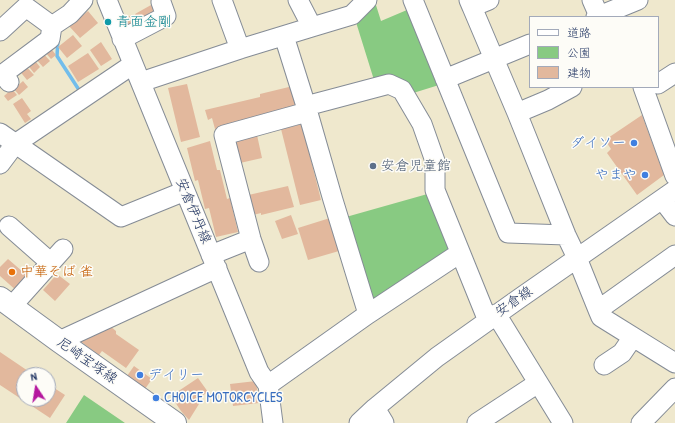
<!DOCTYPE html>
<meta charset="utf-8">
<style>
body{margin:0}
#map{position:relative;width:675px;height:423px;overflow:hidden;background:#efe8cd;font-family:"Patrick Hand","Klee One",sans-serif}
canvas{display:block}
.legend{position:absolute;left:529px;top:16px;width:130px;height:72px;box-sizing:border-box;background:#fdfcf7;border:1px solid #a3aaba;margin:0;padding:5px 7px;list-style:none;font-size:12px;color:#1b2f5e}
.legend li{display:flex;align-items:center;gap:8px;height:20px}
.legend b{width:20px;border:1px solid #a3aaba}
.north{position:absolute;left:16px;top:367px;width:40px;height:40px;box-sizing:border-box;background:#fdfcf7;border:1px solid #a3aaba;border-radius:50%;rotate:348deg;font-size:11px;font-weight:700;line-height:16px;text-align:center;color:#1b2f5e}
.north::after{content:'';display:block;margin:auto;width:14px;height:18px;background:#b5179e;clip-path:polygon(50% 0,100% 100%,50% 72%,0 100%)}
</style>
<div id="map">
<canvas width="675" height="423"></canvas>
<ul class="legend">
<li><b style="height:5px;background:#fff"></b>道路</li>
<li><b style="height:11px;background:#88ca82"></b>公園</li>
<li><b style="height:11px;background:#e2b89d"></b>建物</li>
</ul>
<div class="north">N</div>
</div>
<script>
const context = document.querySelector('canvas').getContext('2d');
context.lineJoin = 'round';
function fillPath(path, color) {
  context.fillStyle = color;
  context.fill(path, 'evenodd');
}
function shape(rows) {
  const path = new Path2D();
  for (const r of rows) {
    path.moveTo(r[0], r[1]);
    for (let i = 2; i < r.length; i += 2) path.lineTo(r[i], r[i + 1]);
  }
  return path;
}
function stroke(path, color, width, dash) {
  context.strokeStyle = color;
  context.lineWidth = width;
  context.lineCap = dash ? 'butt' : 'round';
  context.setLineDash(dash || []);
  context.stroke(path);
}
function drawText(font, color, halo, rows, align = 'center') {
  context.font = font + ' "Patrick Hand","Klee One",sans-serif';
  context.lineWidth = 3;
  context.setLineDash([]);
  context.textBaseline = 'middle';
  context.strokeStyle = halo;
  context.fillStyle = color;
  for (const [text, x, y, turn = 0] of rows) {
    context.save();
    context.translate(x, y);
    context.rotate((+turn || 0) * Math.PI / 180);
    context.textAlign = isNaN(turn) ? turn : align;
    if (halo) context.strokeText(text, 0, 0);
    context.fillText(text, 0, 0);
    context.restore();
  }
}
fillPath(shape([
 [375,2,381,21,414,7,439,85,410,94,374,80,355,19],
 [431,193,452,251,371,303,346,217],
 [84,395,125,423,66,423]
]), '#88ca82');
stroke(shape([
 [58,39,57,56,81,93]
]), '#72bdeb', 3.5);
fillPath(shape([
 [151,5,156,13,140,23,135,14],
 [88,11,98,23,80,38,69,26],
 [132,15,137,24,128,29,123,19],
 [73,35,82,46,67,58,58,47],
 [101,42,112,59,101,66,90,50],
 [49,46,56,55,51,59,44,51],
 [42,52,50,61,43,67,35,58],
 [88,53,99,69,78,82,68,66],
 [32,57,40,67,34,73,26,63],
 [24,64,34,75,27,80,18,69],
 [23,81,28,87,19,95,14,89],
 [187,84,200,137,181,142,168,88],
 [293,86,298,107,215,129,212,118,208,120,205,110,260,97,260,94],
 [12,89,17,95,8,101,4,96],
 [22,98,31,111,27,114,31,119,25,123,13,104],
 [642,115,664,175,637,195,607,153,611,149,605,140],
 [302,124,321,200,300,205,281,129],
 [257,135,262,158,240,163,234,141],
 [210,141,217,170,220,170,227,199,230,198,238,232,216,237,209,208,205,209,198,180,195,181,187,148],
 [288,186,294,207,261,215,261,213,249,216,244,196],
 [291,215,298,234,282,239,275,221],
 [330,218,339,251,308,260,298,228],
 [8,259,30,278,18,292,0,276,0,267],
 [57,274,70,284,55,301,43,290],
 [110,326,116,331,116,334,139,350,126,368,102,351,99,355,80,341],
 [0,352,34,375,24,375,24,399,48,399,48,384,65,395,50,418,0,385],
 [134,366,152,379,145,389,127,376],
 [198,378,208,392,196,400,199,404,189,420,181,411,171,396],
 [256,381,259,403,233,406,230,384]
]), '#e2b89d');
const minor = shape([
 [107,0,259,372,268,385,273,423],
 [222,0,240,49],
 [298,0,312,27,352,15,367,0],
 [413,0,508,233,566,235],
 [469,0,472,7,489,0],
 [592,0,599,16,596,17],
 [472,7,517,113,566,235,577,258,598,310,675,255],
 [599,17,599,16,638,0],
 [0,31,26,7,52,26],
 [284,36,306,106],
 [122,39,166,16,161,2],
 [445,79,530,44],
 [9,82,3,74,50,39,52,26,70,14,83,0],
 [141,82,240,49,312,27],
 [658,84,675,73],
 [643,87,675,176],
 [517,113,548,100,572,87],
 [0,133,121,217,185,191],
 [0,164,15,144,132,65],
 [662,199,675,216],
 [9,226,51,263],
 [211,255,251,239],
 [259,262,251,239,224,135,307,112],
 [12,306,63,249],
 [598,310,601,317,675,363],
 [368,314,333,200,306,106,389,84,402,90,422,124,435,161,435,190,488,321],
 [496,314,563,423],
 [59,341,217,268],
 [604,365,622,353,633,337],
 [268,385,368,314,460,253],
 [375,408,384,423],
 [359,423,375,408,437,357,520,298,675,190],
 [477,423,538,383],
 [641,423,675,388]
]);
const major = shape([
 [0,298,59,341,175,423]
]);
stroke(minor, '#858c96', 21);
stroke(major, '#858c96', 24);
stroke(minor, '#fff', 19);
stroke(major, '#fff', 22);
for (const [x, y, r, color] of [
 [108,22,4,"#0f9aa8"],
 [634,143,4,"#3f7fe0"],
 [373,166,4,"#5c6f8a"],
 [645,175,4,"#3f7fe0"],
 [12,272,4,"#e8710a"],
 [140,375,4,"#3f7fe0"],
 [156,398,4,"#3f7fe0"]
]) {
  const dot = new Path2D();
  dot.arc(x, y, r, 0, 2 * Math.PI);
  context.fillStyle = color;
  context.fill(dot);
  stroke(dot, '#fdfcf7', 1.5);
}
drawText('14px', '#0d838f', '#fdfcf7', [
 ["青面金剛",116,22]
], 'left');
drawText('14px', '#366cbe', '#fdfcf7', [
 ["ダイソー",626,143],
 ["やまや",637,175],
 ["デイリー",148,375,"left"],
 ["CHOICE MOTORCYCLES",164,398,"left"]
], 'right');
drawText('14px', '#4e5e75', '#fdfcf7', [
 ["安倉児童館",381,166]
], 'left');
drawText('14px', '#1b2f5e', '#fdfcf7', [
 ["安倉伊丹線",193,211,67],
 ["安倉線",514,302,-35],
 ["尼崎宝塚線",87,361,35]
]);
drawText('14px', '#c56008', '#fdfcf7', [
 ["中華そば 雀",20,272]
], 'left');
</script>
